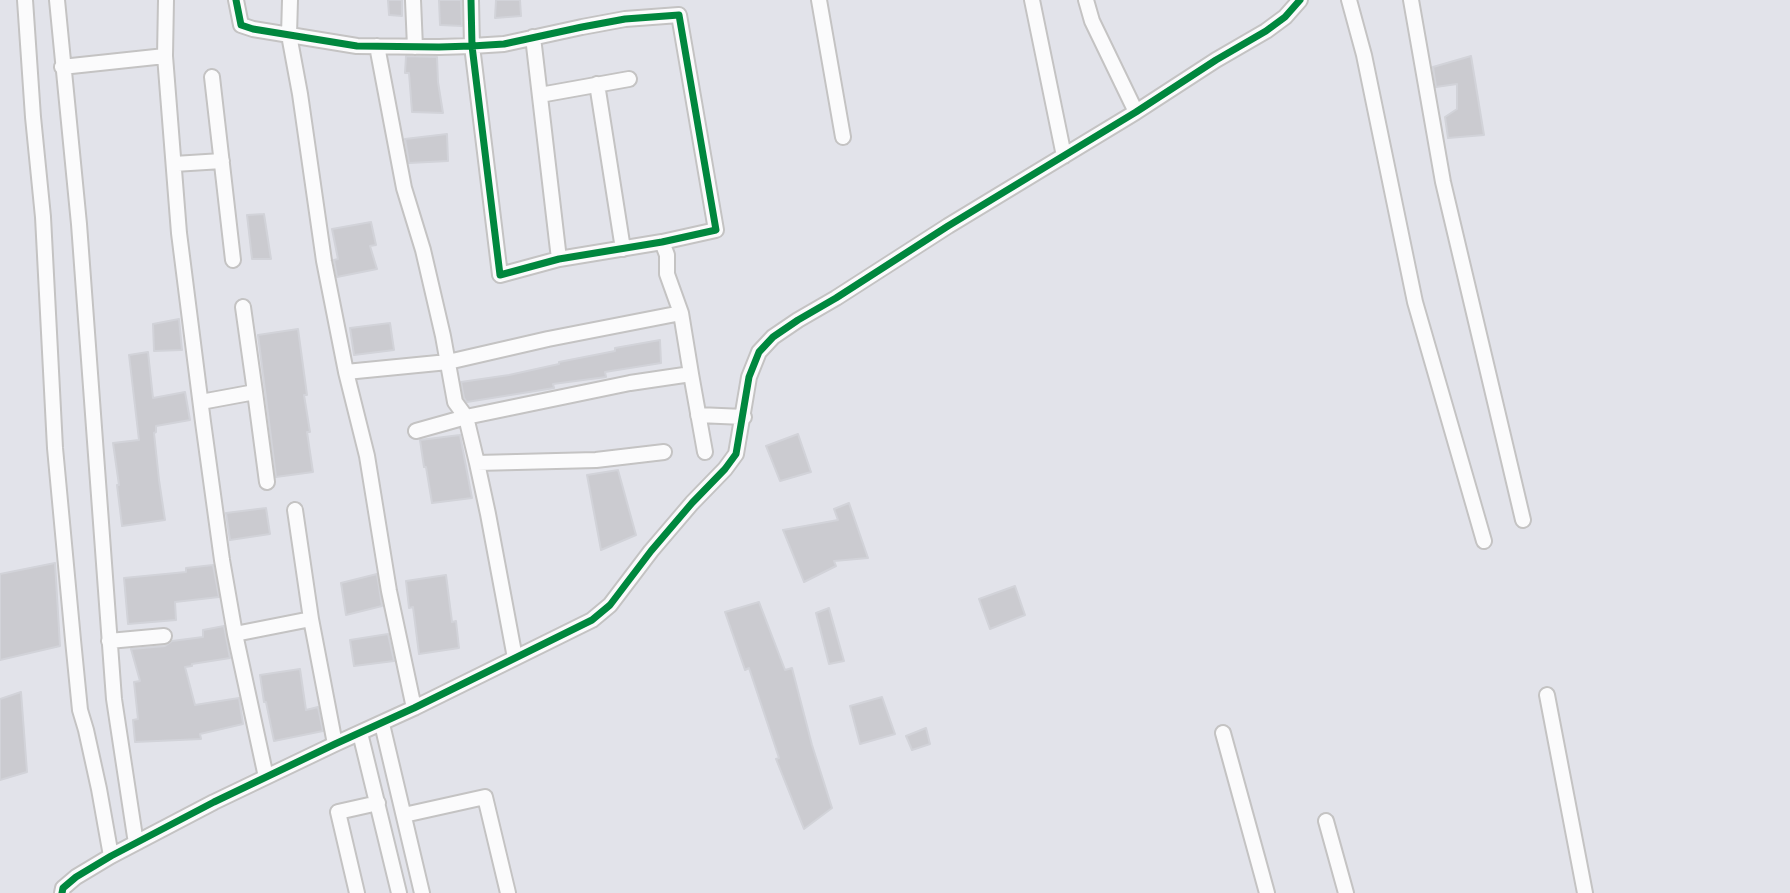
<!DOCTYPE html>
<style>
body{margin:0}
canvas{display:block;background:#e2e3ea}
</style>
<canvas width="1790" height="893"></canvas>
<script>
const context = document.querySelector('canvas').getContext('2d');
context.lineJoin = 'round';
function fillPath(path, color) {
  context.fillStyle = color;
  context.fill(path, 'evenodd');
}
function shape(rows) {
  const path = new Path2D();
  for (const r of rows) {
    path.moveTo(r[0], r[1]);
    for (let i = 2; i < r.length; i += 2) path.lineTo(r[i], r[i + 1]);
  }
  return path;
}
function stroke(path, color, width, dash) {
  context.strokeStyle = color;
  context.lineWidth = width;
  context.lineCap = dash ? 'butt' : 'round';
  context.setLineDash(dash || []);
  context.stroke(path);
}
const building = shape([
 [388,0,402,0,402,16,389,15,388,0],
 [439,0,461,0,462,26,440,25,439,0],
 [496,0,520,0,521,16,495,18,496,0],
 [406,56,437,57,438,82,443,113,412,112,409,73,405,73,406,56],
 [1471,56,1484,135,1448,138,1445,117,1457,109,1457,84,1436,87,1433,67,1471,56],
 [447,134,448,161,409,163,405,139,447,134],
 [264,214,271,259,252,259,247,215,264,214],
 [371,222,376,245,370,246,377,269,337,277,334,260,338,259,332,229,371,222],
 [179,319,182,350,154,351,153,324,179,319],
 [390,323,394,350,354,355,350,328,390,323],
 [298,329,307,395,304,395,310,432,307,432,313,472,276,477,258,335,298,329],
 [660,340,661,363,605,372,606,377,553,384,554,388,467,402,464,398,461,382,509,375,559,364,559,362,615,351,615,348,660,340],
 [148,352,153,398,185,392,190,420,156,426,156,432,154,433,159,480,165,520,122,526,117,485,119,485,113,443,139,440,129,355,148,352],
 [798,434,811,472,780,481,766,446,798,434],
 [460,435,472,498,432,503,426,467,424,467,420,440,460,435],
 [618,470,636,535,601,550,587,475,618,470],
 [849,503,868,558,834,561,836,566,804,582,783,530,838,520,834,509,849,503],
 [266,508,270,534,230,540,226,513,266,508],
 [55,563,60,646,0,660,0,574,55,563],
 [213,565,219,597,175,602,176,620,128,624,124,578,186,572,186,568,213,565],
 [377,574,382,606,346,615,341,583,377,574],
 [446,575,452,622,456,621,459,648,419,654,413,607,409,608,406,581,446,575],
 [1015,586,1025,615,990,629,979,599,1015,586],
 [759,602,785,670,792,668,812,745,832,808,804,829,776,759,779,758,749,668,745,670,725,612,759,602],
 [829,608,844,661,829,664,816,613,829,608],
 [224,626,230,658,192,664,192,666,185,667,195,705,239,698,243,724,200,734,201,739,135,742,133,720,138,719,134,682,140,681,131,649,165,646,172,641,203,637,203,630,224,626],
 [388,634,394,661,354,666,350,640,388,634],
 [300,669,306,710,318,707,323,731,274,741,266,702,264,702,260,675,300,669],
 [21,692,27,772,0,780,0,699,21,692],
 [882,697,895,734,860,744,850,706,882,697],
 [926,728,930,744,912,750,906,736,926,728]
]);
fillPath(building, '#cbcbd0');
stroke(building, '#d2d3d9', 2);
const minor = shape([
 [25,0,33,117,43,217,55,448,73,640,80,710,86,730,99,789,111,856],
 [57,0,79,224,114,699,135,837,138,842],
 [166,0,165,56,179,233,203,422,222,560,235,634,266,777],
 [236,0,241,25,253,29,357,46,439,47,472,46,504,44,582,27,625,19,679,15,716,230,662,242,559,259,500,275,472,46,471,0],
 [290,0,289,35,300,94,324,261,346,372,367,456,389,591,414,708],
 [413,0,415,47],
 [819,0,843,137],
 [1032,0,1064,156],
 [1086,0,1092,21,1136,112],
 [1349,0,1364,55,1415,302,1484,541],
 [1411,0,1443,182,1523,520],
 [533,37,559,259],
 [377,46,404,188,423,250,443,336,455,402,466,417,477,463,488,514,515,658],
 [62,67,165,56],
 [212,77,233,260],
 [597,84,623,249],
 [540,95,629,79],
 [174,164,222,161],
 [662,242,667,255,667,274,681,313],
 [346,372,448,362,548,339,681,313,691,374,630,383,466,417,416,431],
 [691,374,705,452],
 [255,392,267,482],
 [201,402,255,392,243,307],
 [698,415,744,417],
 [477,463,596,460,664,452],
 [295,510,311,619],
 [235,634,311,619,335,744],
 [109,641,164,636],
 [1547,695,1585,893],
 [382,724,422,893],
 [360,733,399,893],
 [1223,733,1267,893],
 [404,815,485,797,508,893],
 [1326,821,1346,893],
 [62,893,63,888,76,877,111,856,214,802,335,744,414,708,592,620,610,605,651,551,692,503,725,469,736,454,749,377,759,352,773,337,798,320,836,298,948,226,1136,112,1216,60,1266,31,1285,17,1300,0],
 [357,893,338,812,378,803]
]);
stroke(minor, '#c4c3c3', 18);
stroke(minor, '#fbfbfc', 14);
stroke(shape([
 [236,0,241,25,253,29,357,46,439,47,472,46,504,44,582,27,625,19,679,15,716,230,662,242,559,259,500,275,472,46,471,0],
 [62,893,63,888,76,877,111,856,214,802,335,744,414,708,592,620,610,605,651,551,692,503,725,469,736,454,749,377,759,352,773,337,798,320,836,298,948,226,1136,112,1216,60,1266,31,1285,17,1300,0]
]), '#00873e', 7);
</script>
